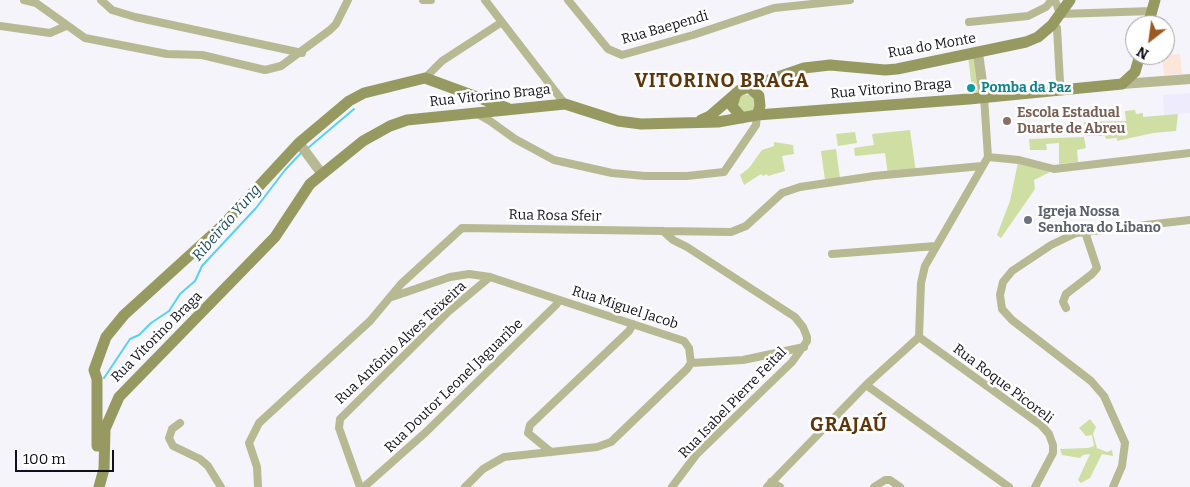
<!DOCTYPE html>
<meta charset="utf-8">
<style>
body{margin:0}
#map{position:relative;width:1190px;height:487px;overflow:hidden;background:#f5f4fb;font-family:Bitter,serif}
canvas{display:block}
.north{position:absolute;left:1125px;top:15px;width:50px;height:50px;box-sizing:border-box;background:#fff;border:1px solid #a09fa3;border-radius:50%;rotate:210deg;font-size:14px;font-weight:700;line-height:20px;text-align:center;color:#110f1a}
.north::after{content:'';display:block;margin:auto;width:18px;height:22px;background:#995b20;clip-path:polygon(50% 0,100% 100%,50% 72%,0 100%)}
.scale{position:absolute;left:15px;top:450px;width:99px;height:22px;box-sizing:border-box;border:2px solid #110f1a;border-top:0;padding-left:6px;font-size:15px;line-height:18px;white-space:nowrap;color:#110f1a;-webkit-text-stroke:4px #fff;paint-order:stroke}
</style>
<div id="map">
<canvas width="1190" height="487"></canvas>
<div class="north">N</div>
<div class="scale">100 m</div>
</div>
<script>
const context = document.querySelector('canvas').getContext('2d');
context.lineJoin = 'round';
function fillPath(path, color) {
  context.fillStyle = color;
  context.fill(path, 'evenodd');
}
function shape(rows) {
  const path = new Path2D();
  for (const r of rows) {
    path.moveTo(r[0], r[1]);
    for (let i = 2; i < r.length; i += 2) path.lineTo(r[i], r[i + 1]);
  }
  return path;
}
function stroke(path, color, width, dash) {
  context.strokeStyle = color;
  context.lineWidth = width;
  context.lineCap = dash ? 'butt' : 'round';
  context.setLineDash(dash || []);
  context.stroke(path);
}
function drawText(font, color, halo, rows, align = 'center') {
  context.font = font + ' Bitter,serif';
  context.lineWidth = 5;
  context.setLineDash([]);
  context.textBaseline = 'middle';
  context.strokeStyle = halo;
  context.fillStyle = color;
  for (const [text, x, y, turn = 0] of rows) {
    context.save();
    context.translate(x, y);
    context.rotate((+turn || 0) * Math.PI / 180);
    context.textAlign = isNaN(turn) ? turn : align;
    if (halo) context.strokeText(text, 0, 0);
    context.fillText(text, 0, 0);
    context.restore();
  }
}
fillPath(shape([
 [1180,54,1182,74,1164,75,1162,55]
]), '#fce6d9');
fillPath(shape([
 [1190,93,1190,113,1164,115,1163,95]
]), '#edebfc');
fillPath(shape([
 [977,55,983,96,973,97,968,56],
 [743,94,754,96,756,110,744,114,736,101],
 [1135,110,1136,114,1143,113,1143,117,1178,114,1176,131,1153,133,1117,141,1117,138,1106,139,1105,136,1086,136,1084,122,1126,121,1125,111],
 [910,130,916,172,888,175,885,153,855,156,854,148,874,145,872,134],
 [855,132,857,143,838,146,836,134],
 [1084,137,1086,148,1077,150,1078,162,1059,164,1059,143,1046,144,1047,150,1030,150,1029,139],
 [774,142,793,145,794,154,782,156,785,171,768,176,767,174,763,176,761,174,744,185,740,175,749,168,762,150,774,146],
 [836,149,840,178,825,180,821,151],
 [1018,162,1050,172,1034,180,1035,189,1001,238,997,235,1010,201],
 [1090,419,1096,427,1093,434,1097,448,1107,452,1112,450,1113,456,1102,454,1090,478,1081,483,1078,480,1090,454,1083,455,1080,458,1062,455,1060,449,1088,448,1094,446,1092,435,1086,436,1079,428]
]), '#cfdea3');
stroke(shape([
 [308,148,354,109],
 [104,378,130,339,139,335,151,323,169,311,180,294,195,281,202,266,256,208,285,170,302,152]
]), '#57d1f3', 2);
stroke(shape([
 [24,0,36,3,85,38,167,54,202,55,265,70,281,66,330,30,336,24,348,0],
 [101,0,112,10,135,17,302,53],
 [423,0,431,0],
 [485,0,565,104],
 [568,0,608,49,622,55,693,35,774,8,850,0],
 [1055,0,1060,14,1152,11],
 [969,22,1028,16,1046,7,1052,0],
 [1052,25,1057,28,1060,82,1052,89],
 [0,26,50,33,66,26],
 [425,78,442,61,502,22],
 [476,113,490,121,515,139,554,160,612,173,645,176,687,176,724,172,756,125,757,115],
 [988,157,1019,160,1054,169,1190,153],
 [663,231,673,240,687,247,795,317,803,327,807,337,807,341,792,362,696,455,672,487],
 [832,254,936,246],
 [392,297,450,277,469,274,490,277,684,341,689,348,691,363,687,369,611,442,597,447,504,457,483,469,465,487],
 [1066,308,1063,302,1066,294,1092,274,1097,268,1085,232],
 [919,337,1041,425,1049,434,1053,445,1053,453,1035,487],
 [691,363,743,360,804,347],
 [866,385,1009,487],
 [180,423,172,429,169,438,173,446,200,459,208,466,221,487],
 [551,452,528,433,530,425,629,331,633,324],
 [771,482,780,487],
 [258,487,257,467,249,443,259,423,370,321,401,284,462,228,731,232,746,226,782,193,800,187,874,176,982,166],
 [360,487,339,428,340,419,448,312,490,277],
 [364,487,426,432,556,305,559,300],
 [767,487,866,385,919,337,921,283,925,266,988,157,984,97],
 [874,487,885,480,890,480,900,487],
 [1113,487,1122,466,1125,443,1104,396,1091,381,1012,320,1002,309,1000,295,1003,282,1012,271,1051,245,1076,233,1190,220]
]), '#b6b992', 8);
stroke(shape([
 [978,53,984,97],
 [1122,84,1190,79],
 [299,143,322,174]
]), '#b6b992', 10);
stroke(shape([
 [1148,25,1155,0],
 [746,87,751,89,759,96,760,106,757,115],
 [736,93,732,106,742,118],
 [701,120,710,116,740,90,804,68,830,65,885,70,897,69,1026,42,1038,37,1052,25,1070,0],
 [97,446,97,379,94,370,106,337,124,315,223,225,299,143,349,101,364,93,425,78,507,108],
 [99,487,104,469,105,429,119,397,275,237,310,184,363,141,390,126,407,120,565,104,618,121,641,124,718,122,757,115,969,99,1122,84,1135,72,1140,55]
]), '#979a60', 11);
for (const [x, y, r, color] of [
 [971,88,5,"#0f9aa8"],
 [1007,121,5,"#8d6e63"],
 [1028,220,5,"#6b7280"]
]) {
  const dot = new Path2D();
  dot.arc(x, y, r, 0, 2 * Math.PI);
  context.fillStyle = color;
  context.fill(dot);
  stroke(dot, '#fff', 2);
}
drawText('14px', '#110f1a', '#fff', [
 ["Rua Baependi",665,28,-16],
 ["Rua do Monte",932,46,-10],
 ["Rua Vitorino Braga",891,89,-5],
 ["Rua Vitorino Braga",490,96,-6],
 ["Rua Rosa Sfeir",555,216,1],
 ["Rua Miguel Jacob",625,308,18],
 ["Rua Vitorino Braga",157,337,-45],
 ["Rua Antônio Alves Teixeira",401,343,-43],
 ["Rua Roque Picoreli",1003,384,37],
 ["Rua Doutor Leonel Jaguaribe",454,386,-44],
 ["Rua Isabel Pierre Feital",733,403,-46]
]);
drawText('bold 14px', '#0d838f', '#fff', [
 ["Pomba da Paz",981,88]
], 'left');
drawText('bold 14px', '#785e54', '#fff', [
 ["Escola Estadual",1017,113],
 ["Duarte de Abreu",1017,129]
], 'left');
drawText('bold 14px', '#5b616d', '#fff', [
 ["Igreja Nossa",1038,212],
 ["Senhora do Libano",1038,228]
], 'left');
drawText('italic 15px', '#194d5b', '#fff', [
 ["Ribeirão Yung",227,223,-49]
]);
context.letterSpacing = '1px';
drawText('bold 19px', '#5f350b', '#fff', [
 ["VITORINO BRAGA",722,82],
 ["GRAJAÚ",849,426]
]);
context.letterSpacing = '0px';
</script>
